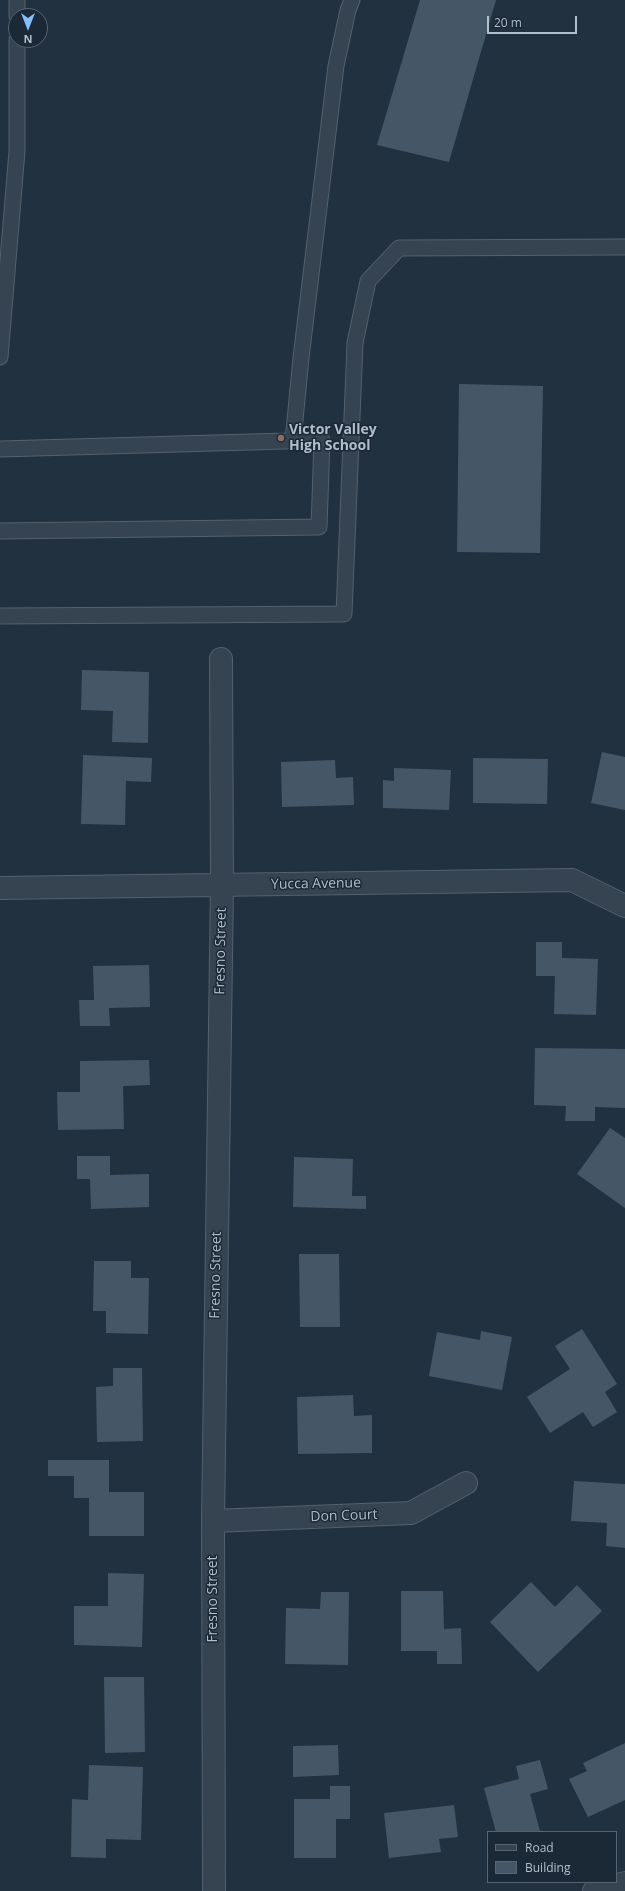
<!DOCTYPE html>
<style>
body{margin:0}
#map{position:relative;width:625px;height:1891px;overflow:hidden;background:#213140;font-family:"Open Sans",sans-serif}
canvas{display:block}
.legend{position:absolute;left:487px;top:1831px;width:130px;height:52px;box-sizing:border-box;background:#1b2835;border:1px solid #576471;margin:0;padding:5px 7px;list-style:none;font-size:12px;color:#b2becb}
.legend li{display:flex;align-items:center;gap:8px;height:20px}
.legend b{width:20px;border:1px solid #576471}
.north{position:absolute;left:8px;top:8px;width:40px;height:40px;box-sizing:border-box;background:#1b2835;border:1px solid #576471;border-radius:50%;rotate:180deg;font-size:11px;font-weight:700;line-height:16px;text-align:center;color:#b2becb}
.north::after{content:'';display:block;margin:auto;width:14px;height:18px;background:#83beff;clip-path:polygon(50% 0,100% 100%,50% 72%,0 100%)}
.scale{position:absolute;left:487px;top:16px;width:90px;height:18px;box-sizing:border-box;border:2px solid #b2becb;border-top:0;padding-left:5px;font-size:12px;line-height:14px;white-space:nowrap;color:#b2becb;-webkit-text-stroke:3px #1b2835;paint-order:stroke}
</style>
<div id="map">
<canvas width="625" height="1891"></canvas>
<ul class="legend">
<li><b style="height:5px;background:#364350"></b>Road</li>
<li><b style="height:11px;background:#455767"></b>Building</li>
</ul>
<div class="north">N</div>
<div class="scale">20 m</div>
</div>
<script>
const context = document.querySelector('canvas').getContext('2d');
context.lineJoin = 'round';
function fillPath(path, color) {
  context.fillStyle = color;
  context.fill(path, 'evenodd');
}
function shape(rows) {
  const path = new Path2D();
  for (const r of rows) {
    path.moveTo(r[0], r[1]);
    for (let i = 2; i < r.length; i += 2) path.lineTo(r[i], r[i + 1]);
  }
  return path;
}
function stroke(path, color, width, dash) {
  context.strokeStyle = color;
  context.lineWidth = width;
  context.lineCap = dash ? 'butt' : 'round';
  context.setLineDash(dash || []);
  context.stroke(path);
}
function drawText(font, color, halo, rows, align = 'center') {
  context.font = font + ' "Open Sans",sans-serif';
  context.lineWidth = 3;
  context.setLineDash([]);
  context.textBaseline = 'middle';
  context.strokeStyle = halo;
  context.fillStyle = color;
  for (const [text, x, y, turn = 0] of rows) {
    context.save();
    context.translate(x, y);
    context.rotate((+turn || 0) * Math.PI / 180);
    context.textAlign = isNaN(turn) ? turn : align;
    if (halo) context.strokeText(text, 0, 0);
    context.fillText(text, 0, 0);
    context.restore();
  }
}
fillPath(shape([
 [420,0,496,0,449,162,377,145],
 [459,384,543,386,540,553,457,552],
 [82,670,149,672,148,743,112,742,113,711,81,710],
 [602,752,625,757,625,810,591,803],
 [83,755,152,758,151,782,126,781,125,825,81,824],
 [473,758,548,759,547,804,473,803],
 [335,760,336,778,353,777,354,805,282,807,281,762],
 [394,768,451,770,449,810,383,808,383,780,394,781],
 [536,942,562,942,562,958,598,959,596,1015,554,1014,555,976,536,976],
 [149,965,150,1007,109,1008,110,1026,80,1026,79,1000,94,1000,93,966],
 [535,1048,625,1049,625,1108,595,1107,595,1121,565,1121,566,1106,534,1105],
 [149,1060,150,1085,123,1086,124,1129,58,1130,57,1092,80,1092,80,1061],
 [610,1128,625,1138,625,1208,577,1174],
 [77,1156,110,1156,110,1175,149,1174,149,1207,91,1209,90,1179,77,1179],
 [294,1157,353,1159,352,1196,366,1196,366,1209,293,1207],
 [299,1254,339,1254,340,1327,300,1327],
 [94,1261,131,1261,131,1278,149,1278,148,1334,106,1333,106,1311,93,1311],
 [582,1329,617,1384,605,1392,617,1412,593,1427,583,1412,550,1433,527,1397,570,1369,555,1346],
 [481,1331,512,1337,502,1390,429,1376,437,1332,480,1340],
 [113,1368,142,1368,143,1441,97,1442,96,1387,113,1386],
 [353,1395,354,1416,372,1415,372,1453,298,1454,297,1397],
 [48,1460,109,1460,109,1492,144,1492,144,1536,89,1536,89,1498,74,1498,74,1476,48,1476],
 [574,1481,625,1484,625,1548,606,1546,607,1523,571,1521],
 [108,1573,144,1574,142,1647,74,1645,74,1606,108,1606],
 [531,1582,555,1607,577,1585,602,1611,538,1672,490,1622],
 [401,1591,443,1591,444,1629,461,1628,462,1664,437,1664,437,1651,401,1651],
 [321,1592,349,1592,348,1665,285,1664,286,1608,320,1609],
 [104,1677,144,1677,145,1752,105,1753],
 [625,1743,625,1800,588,1817,569,1779,587,1771,583,1763],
 [338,1745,339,1775,293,1777,293,1746],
 [540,1760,548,1789,530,1794,540,1831,496,1832,484,1788,519,1779,516,1766],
 [89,1765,143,1767,141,1840,106,1839,106,1858,71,1857,72,1799,88,1800],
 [330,1786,350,1786,350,1819,336,1819,336,1858,294,1858,294,1799,330,1799],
 [454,1805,458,1837,439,1839,441,1852,389,1858,384,1813]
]), '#455767');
const service = shape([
 [17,0,17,16],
 [0,357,17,151,17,40],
 [293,441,301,358,336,66,348,10,352,0],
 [0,449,322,440,319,527,0,531],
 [0,616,344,614,355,343,368,281,399,248,625,247]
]);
const minor = shape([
 [0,888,572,880,625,906],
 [213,1521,411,1513,466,1483],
 [214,1891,213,1521,222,886,221,659],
 [594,1891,625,1883]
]);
stroke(service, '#54616e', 17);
stroke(minor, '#54616e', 24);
stroke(service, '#364350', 15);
stroke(minor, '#364350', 22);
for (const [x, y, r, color] of [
 [281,438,4,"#8d6e63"]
]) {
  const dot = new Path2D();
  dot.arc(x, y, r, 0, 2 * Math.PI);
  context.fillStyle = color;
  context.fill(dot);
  stroke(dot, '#1b2835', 1.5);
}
drawText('bold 14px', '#b2becb', '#1b2835', [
 ["Victor Valley",289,430],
 ["High School",289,446]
], 'left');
drawText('14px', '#b2becb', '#1b2835', [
 ["Yucca Avenue",316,884,-1],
 ["Fresno Street",221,951,-89],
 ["Fresno Street",216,1275,-89],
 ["Don Court",344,1516,-2],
 ["Fresno Street",213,1599,-90]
]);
</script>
